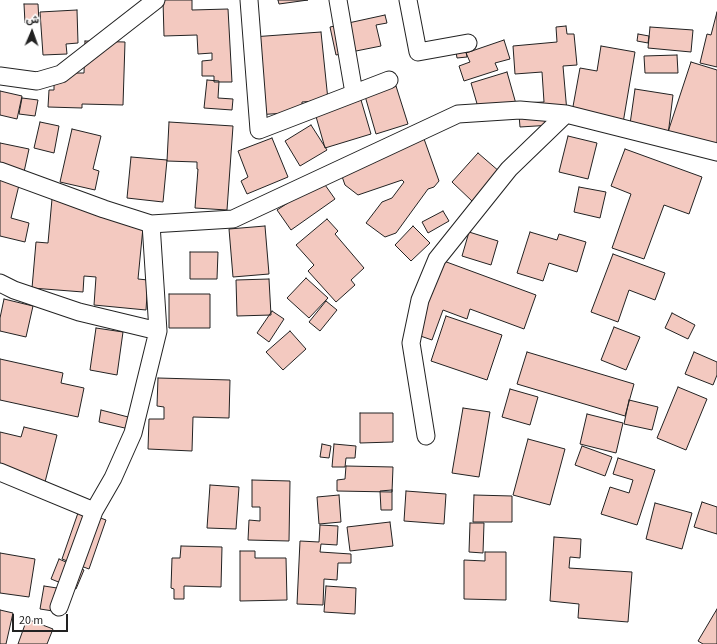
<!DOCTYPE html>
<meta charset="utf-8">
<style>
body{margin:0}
#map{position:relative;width:717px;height:644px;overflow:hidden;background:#fff;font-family:"Source Sans 3",Vazirmatn,sans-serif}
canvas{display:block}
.north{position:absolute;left:12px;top:12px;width:40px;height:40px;-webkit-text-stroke:3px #fff;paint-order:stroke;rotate:2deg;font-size:11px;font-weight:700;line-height:16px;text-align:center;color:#222}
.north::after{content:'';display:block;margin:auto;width:14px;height:18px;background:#222;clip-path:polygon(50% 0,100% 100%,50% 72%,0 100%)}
.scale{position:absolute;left:12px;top:614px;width:56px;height:18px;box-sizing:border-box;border:2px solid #222;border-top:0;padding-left:5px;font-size:12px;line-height:14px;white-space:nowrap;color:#222;-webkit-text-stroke:3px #fff;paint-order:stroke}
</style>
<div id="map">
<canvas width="717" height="644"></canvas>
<div class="north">ش</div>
<div class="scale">20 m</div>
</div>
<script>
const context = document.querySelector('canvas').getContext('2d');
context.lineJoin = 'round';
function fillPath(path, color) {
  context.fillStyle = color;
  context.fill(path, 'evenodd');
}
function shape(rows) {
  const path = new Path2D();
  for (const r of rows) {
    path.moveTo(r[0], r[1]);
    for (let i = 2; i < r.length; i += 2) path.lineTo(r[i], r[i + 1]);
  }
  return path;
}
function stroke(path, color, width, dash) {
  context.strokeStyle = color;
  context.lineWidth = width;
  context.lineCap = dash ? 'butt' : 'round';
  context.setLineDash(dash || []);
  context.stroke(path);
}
const building = shape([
 [163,0,192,0,192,10,228,9,232,82,214,82,214,76,202,76,202,61,212,60,212,53,198,54,197,35,164,36,163,0],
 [278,0,308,0,279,4,278,0],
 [24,4,38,4,39,22,25,23,24,4],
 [77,10,78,43,66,44,67,54,43,55,40,12,77,10],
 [717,12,717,67,700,63,707,34,711,35,717,12],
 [385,15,387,23,376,25,381,46,336,55,330,27,385,15],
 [566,26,567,34,574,34,577,65,563,66,568,124,520,127,518,103,544,102,542,72,515,74,513,46,557,42,556,27,566,26],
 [650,27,693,30,691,52,648,48,650,27],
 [321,32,328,100,302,102,302,112,255,115,252,37,321,32],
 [638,34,649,36,648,43,637,41,638,34],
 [464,38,467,57,457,58,454,39,464,38],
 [504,40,510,59,495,63,498,70,464,81,459,66,470,62,466,53,504,40],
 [85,41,125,42,123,105,82,104,82,108,48,107,49,90,54,90,54,78,69,73,84,73,85,41],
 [601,46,635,52,622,129,572,112,580,68,597,71,601,46],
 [677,55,678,73,645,73,644,56,677,55],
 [691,62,717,70,717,161,664,144,691,62],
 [507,72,518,111,482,121,471,83,507,72],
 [207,80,219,81,218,98,233,99,232,110,204,108,207,80],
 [396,86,408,124,376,134,365,96,396,86],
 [635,89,673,95,667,143,628,138,635,89],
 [0,91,22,96,17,119,0,115,0,91],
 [22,98,38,100,35,116,19,114,22,98],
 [361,100,371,134,325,148,315,113,361,100],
 [40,122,59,126,54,153,34,148,40,122],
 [169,122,233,126,227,210,195,208,198,169,197,169,197,162,167,161,169,122],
 [311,125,327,150,300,166,285,141,311,125],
 [72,129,101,136,93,169,99,171,95,190,60,182,72,129],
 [423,136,439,181,434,187,428,189,396,233,385,237,366,223,382,202,392,198,404,182,402,180,358,195,345,185,338,165,423,136],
 [568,136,597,143,588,179,559,172,568,136],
 [272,138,288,177,247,194,241,181,248,177,238,151,272,138],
 [0,143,29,149,24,172,0,167,0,143],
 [625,149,702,177,689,214,664,205,644,259,612,248,631,194,611,186,625,149],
 [478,153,500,172,473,202,452,182,478,153],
 [131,157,167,160,163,202,127,198,131,157],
 [318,175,335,199,291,230,277,210,297,197,318,175],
 [0,176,20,181,11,218,29,223,25,242,0,236,0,176],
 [579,187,606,192,600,218,574,212,579,187],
 [52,199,87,203,144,217,138,279,148,280,146,310,94,305,96,277,84,276,83,292,32,288,36,242,48,243,52,199],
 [443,211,449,221,428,233,422,222,443,211],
 [327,219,338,231,335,234,364,268,351,280,355,285,336,302,308,271,314,265,296,245,327,219],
 [265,226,269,274,233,277,229,229,265,226],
 [413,226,430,243,411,261,395,245,413,226],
 [469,232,498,241,491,265,462,256,469,232],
 [530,232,557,240,559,234,586,242,577,272,549,263,543,281,517,273,530,232],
 [190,252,218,252,217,279,190,279,190,252],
 [613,254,665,273,655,300,629,290,618,322,591,312,613,254],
 [433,257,536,295,524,329,470,309,467,319,443,310,432,340,406,331,433,257],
 [306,278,328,298,309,318,287,298,306,278],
 [269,279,271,315,237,316,236,280,269,279],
 [169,294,210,294,210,328,169,328,169,294],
 [4,299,33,306,26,337,0,331,0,318,4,299],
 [326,301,337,310,320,331,309,322,326,301],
 [272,311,284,319,269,342,257,333,272,311],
 [672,313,695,325,688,339,665,328,672,313],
 [446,316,502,335,487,380,431,361,446,316],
 [614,327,640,337,626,370,601,360,614,327],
 [96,328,123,332,117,375,90,370,96,328],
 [290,331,306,349,283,370,266,352,290,331],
 [527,352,634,384,625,416,517,384,527,352],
 [694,352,717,362,717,375,713,385,685,374,694,352],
 [0,359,63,373,61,383,84,388,78,417,0,400,0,359],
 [158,378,230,380,229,418,193,417,192,451,148,449,149,419,164,419,164,407,157,406,158,378],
 [678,387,707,399,686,450,657,438,678,387],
 [510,389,538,397,530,425,502,417,510,389],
 [629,400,658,407,652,430,624,424,629,400],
 [463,408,490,412,479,477,452,473,463,408],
 [101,410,132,418,129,429,99,422,101,410],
 [360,413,393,413,393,442,360,443,360,413],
 [587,414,623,423,616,453,580,444,587,414],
 [24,427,57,435,44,486,0,466,0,432,21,437,24,427],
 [528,439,565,449,550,505,513,495,528,439],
 [322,444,331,446,329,458,320,457,322,444],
 [334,444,356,446,355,458,346,458,345,467,332,467,334,444],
 [582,446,612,457,605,476,575,465,582,446],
 [618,458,655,470,637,525,601,514,610,487,629,493,633,480,613,474,618,458],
 [346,466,393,467,392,492,337,491,337,480,345,479,346,466],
 [252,480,290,481,289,541,248,540,249,520,260,521,260,507,252,507,252,480],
 [210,485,239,487,236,529,207,528,210,485],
 [392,490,392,510,381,510,380,491,392,490],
 [406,491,446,494,444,524,404,521,406,491],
 [339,495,341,522,319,524,317,497,339,495],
 [474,495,512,496,512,522,473,522,474,495],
 [702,502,717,507,717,534,694,527,702,502],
 [655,503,692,513,682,549,646,539,655,503],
 [79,510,106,520,89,569,62,559,79,510],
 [390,522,393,546,350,551,347,527,390,522],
 [470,523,484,523,483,553,469,552,470,523],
 [320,525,338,526,337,545,321,544,320,552,351,554,351,563,338,563,337,580,324,579,323,605,297,604,300,541,319,542,320,525],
 [554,537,581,539,580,558,570,557,569,568,632,572,628,622,578,618,579,604,550,601,554,537],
 [181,546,222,547,221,587,184,586,184,599,174,599,174,589,171,588,172,558,180,558,181,546],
 [240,551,255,551,255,558,286,558,287,600,240,601,240,551],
 [485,552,506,552,506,600,464,599,464,560,485,561,485,552],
 [0,553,35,559,29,597,0,593,0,553],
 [59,559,84,570,76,589,51,579,59,559],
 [44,586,70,590,66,613,40,609,44,586],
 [326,586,356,588,355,614,324,612,326,586],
 [717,609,717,644,703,644,698,641,717,609],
 [0,610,13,613,6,644,0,644,0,610],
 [27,619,53,629,47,644,18,644,27,619]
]);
fillPath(building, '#f3c9c0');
stroke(building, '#222', 1);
const street = shape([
 [249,0,259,130,389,80],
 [338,0,354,93],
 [408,0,418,52,468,43],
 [0,76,37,81,61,74,156,0],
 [0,171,104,209,151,224,233,219,458,114,520,110,566,114,717,152],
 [0,283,14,290,79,312,158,331],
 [426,436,411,343,420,300,437,259,509,169,566,114],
 [0,472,94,511],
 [59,607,94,511,113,478,133,433,158,331,151,224]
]);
stroke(street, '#222', 19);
stroke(street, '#fff', 17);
</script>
